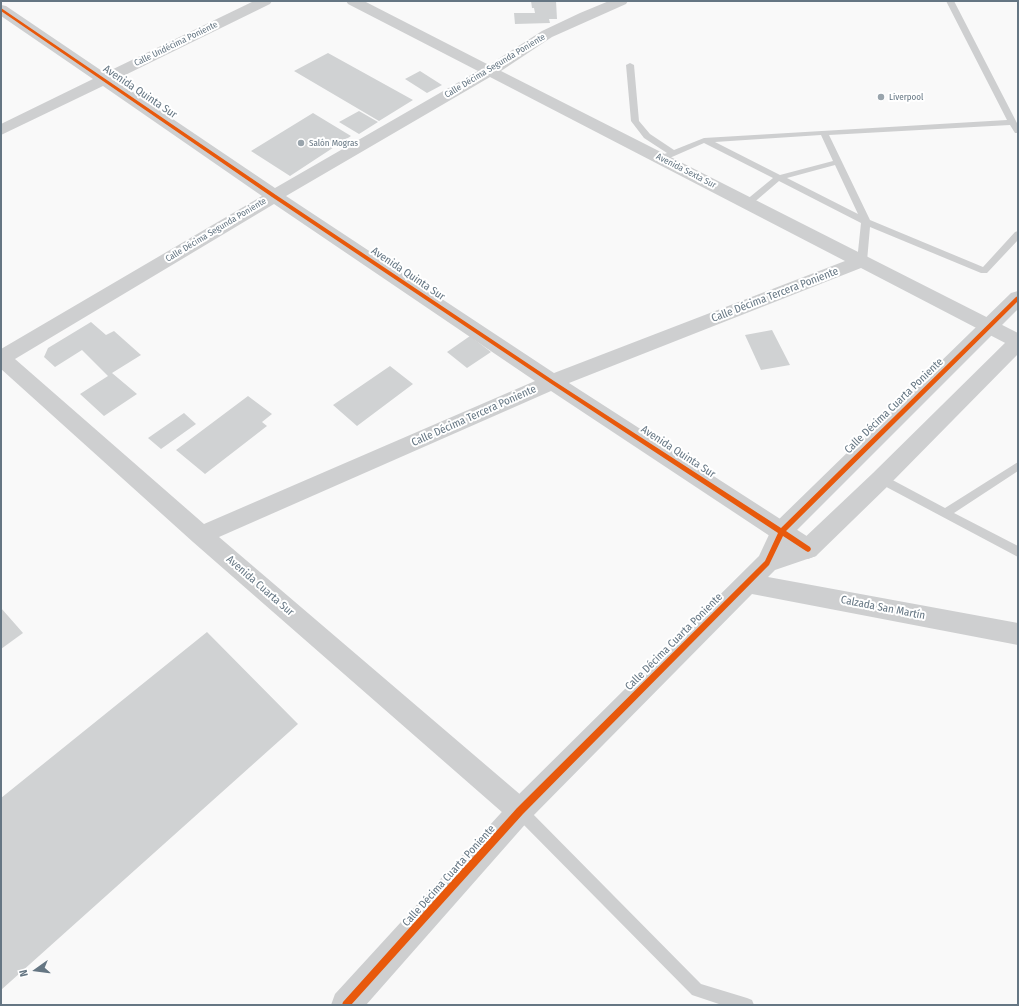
<!DOCTYPE html>
<meta charset="utf-8">
<style>
body{margin:0}
#map{position:relative;width:1019px;height:1006px;overflow:hidden;background:#f9f9f9;font-family:"Fira Sans Condensed",sans-serif}
canvas{display:block}
.frame{position:absolute;inset:0;border:2px solid #657683;pointer-events:none}
.north{position:absolute;left:16px;top:950px;width:40px;height:40px;-webkit-text-stroke:3px #fff;paint-order:stroke;rotate:256deg;font-size:11px;font-weight:700;line-height:16px;text-align:center;color:#657683}
.north::after{content:'';display:block;margin:auto;width:14px;height:18px;background:#657683;clip-path:polygon(50% 0,100% 100%,50% 72%,0 100%)}
</style>
<div id="map">
<canvas width="1019" height="1006"></canvas>
<div class="frame"></div>
<div class="north">N</div>
</div>
<script>
const context = document.querySelector('canvas').getContext('2d');
context.lineJoin = 'round';
function fillPath(path, color) {
  context.fillStyle = color;
  context.fill(path, 'evenodd');
}
function shape(rows) {
  const path = new Path2D();
  for (const r of rows) {
    path.moveTo(r[0], r[1]);
    for (let i = 2; i < r.length; i += 2) path.lineTo(r[i], r[i + 1]);
  }
  return path;
}
function stroke(path, color, width, dash) {
  context.strokeStyle = color;
  context.lineWidth = width;
  context.lineCap = dash ? 'butt' : 'round';
  context.setLineDash(dash || []);
  context.stroke(path);
}
function drawText(font, color, halo, rows, align = 'center') {
  context.font = font + ' "Fira Sans Condensed",sans-serif';
  context.lineWidth = 4;
  context.setLineDash([]);
  context.textBaseline = 'middle';
  context.strokeStyle = halo;
  context.fillStyle = color;
  for (const [text, x, y, turn = 0] of rows) {
    context.save();
    context.translate(x, y);
    context.rotate((+turn || 0) * Math.PI / 180);
    context.textAlign = isNaN(turn) ? turn : align;
    if (halo) context.strokeText(text, 0, 0);
    context.fillText(text, 0, 0);
    context.restore();
  }
}
fillPath(shape([
 [531,1,556,1,557,19,549,19,550,23,515,24,514,13,535,13,534,8,532,8],
 [328,53,413,100,379,121,294,71],
 [420,71,442,85,427,93,405,79],
 [359,111,378,122,359,134,339,122],
 [313,113,351,136,290,176,251,151],
 [91,322,106,335,114,331,141,355,112,373,137,394,104,416,80,394,108,376,82,350,55,367,44,357,48,348],
 [772,330,790,365,761,370,745,335],
 [470,336,491,352,467,368,447,352],
 [390,366,413,384,357,426,333,405],
 [248,396,272,414,262,422,267,426,205,474,176,450],
 [184,413,196,424,161,449,148,438],
 [1,608,23,633,1,649],
 [207,632,298,724,1,990,1,798]
]), '#d0d2d3');
fillPath(shape([
 [946,1,954,1,1018,125,1018,133,1015,133,1010,125,829,135,870,220,983,267,1015,232,1018,231,1018,240,987,273,981,273,870,227,867,261,865,263,859,263,857,261,861,223,779,181,751,205,745,205,744,203,745,201,773,178,704,143,665,160,659,160,658,158,659,156,667,153,644,138,631,121,626,65,630,63,634,65,639,121,650,134,674,150,704,138,1007,120,946,1],
 [821,135,833,161,780,175,715,142,821,135],
 [835,165,858,214,787,178,835,165],
 [1018,462,1018,471,954,513,1018,546,1018,557,877,482,876,479,877,476,881,475,885,476,945,508,1018,462],
 [520,804,525,806,701,984,747,998,752,1000,754,1005,722,1005,692,995,515,816,513,811,515,806,520,804]
]), '#cecfd0');
fillPath(shape([
 [254,1,272,1,270,4,115,80,275,188,478,71,348,4,346,1,364,1,489,65,542,31,580,13,609,1,628,1,626,4,552,37,501,71,1018,333,1018,348,1011,346,861,268,569,383,816,542,819,549,816,556,808,559,800,556,551,391,219,537,529,802,533,811,529,820,520,824,511,820,193,542,1,369,1,349,262,196,103,86,1,135,1,124,93,79,1,16,1,5,6,6,105,73,254,1],
 [490,77,845,261,554,373,286,196,490,77],
 [274,204,535,381,204,524,15,359,274,204]
]), '#cecfd0');
fillPath(shape([
 [1018,291,1018,309,790,537,786,547,800,542,873,473,1011,337,1018,335,1018,354,889,485,816,556,775,570,768,577,1018,623,1018,645,752,594,529,820,366,1005,331,1005,335,994,511,802,759,556,774,524,1011,293,1018,291]
]), '#cecfd0');
fillPath(shape([
 [1,8,276,195,554,381,781,528,1016,297,1018,296,1018,301,786,531,810,547,811,549,810,551,808,552,806,551,783,536,769,565,523,814,351,1005,342,1005,343,1002,517,808,765,561,778,533,550,383,272,197,1,11,1,8]
]), '#e8590c');
for (const [x, y, r, color] of [
 [881,97,4,"#99a4ac"],
 [301,143,4,"#99a4ac"]
]) {
  const dot = new Path2D();
  dot.arc(x, y, r, 0, 2 * Math.PI);
  context.fillStyle = color;
  context.fill(dot);
  stroke(dot, '#fff', 1.5);
}
drawText('9px', '#657683', '#fff', [
 ["Calle Undécima Poniente",176,44,-26],
 ["Calle Décima Segunda Poniente",495,66,-31],
 ["Avenida Sexta Sur",686,171,27],
 ["Calle Décima Segunda Poniente",216,230,-31]
]);
drawText('9px', '#657683', '#fff', [
 ["Liverpool",889,97],
 ["Salón Mogras",309,143]
], 'left');
drawText('11px', '#657683', '#fff', [
 ["Avenida Quinta Sur",140,92,34],
 ["Avenida Quinta Sur",408,274,34],
 ["Calle Décima Tercera Poniente",775,295,-21],
 ["Calle Décima Cuarta Poniente",894,406,-44],
 ["Calle Décima Tercera Poniente",474,416,-24],
 ["Avenida Quinta Sur",678,452,33],
 ["Avenida Cuarta Sur",260,586,41],
 ["Calzada San Martín",883,608,11],
 ["Calle Décima Cuarta Poniente",674,642,-45],
 ["Calle Décima Cuarta Poniente",449,876,-48]
]);
</script>
